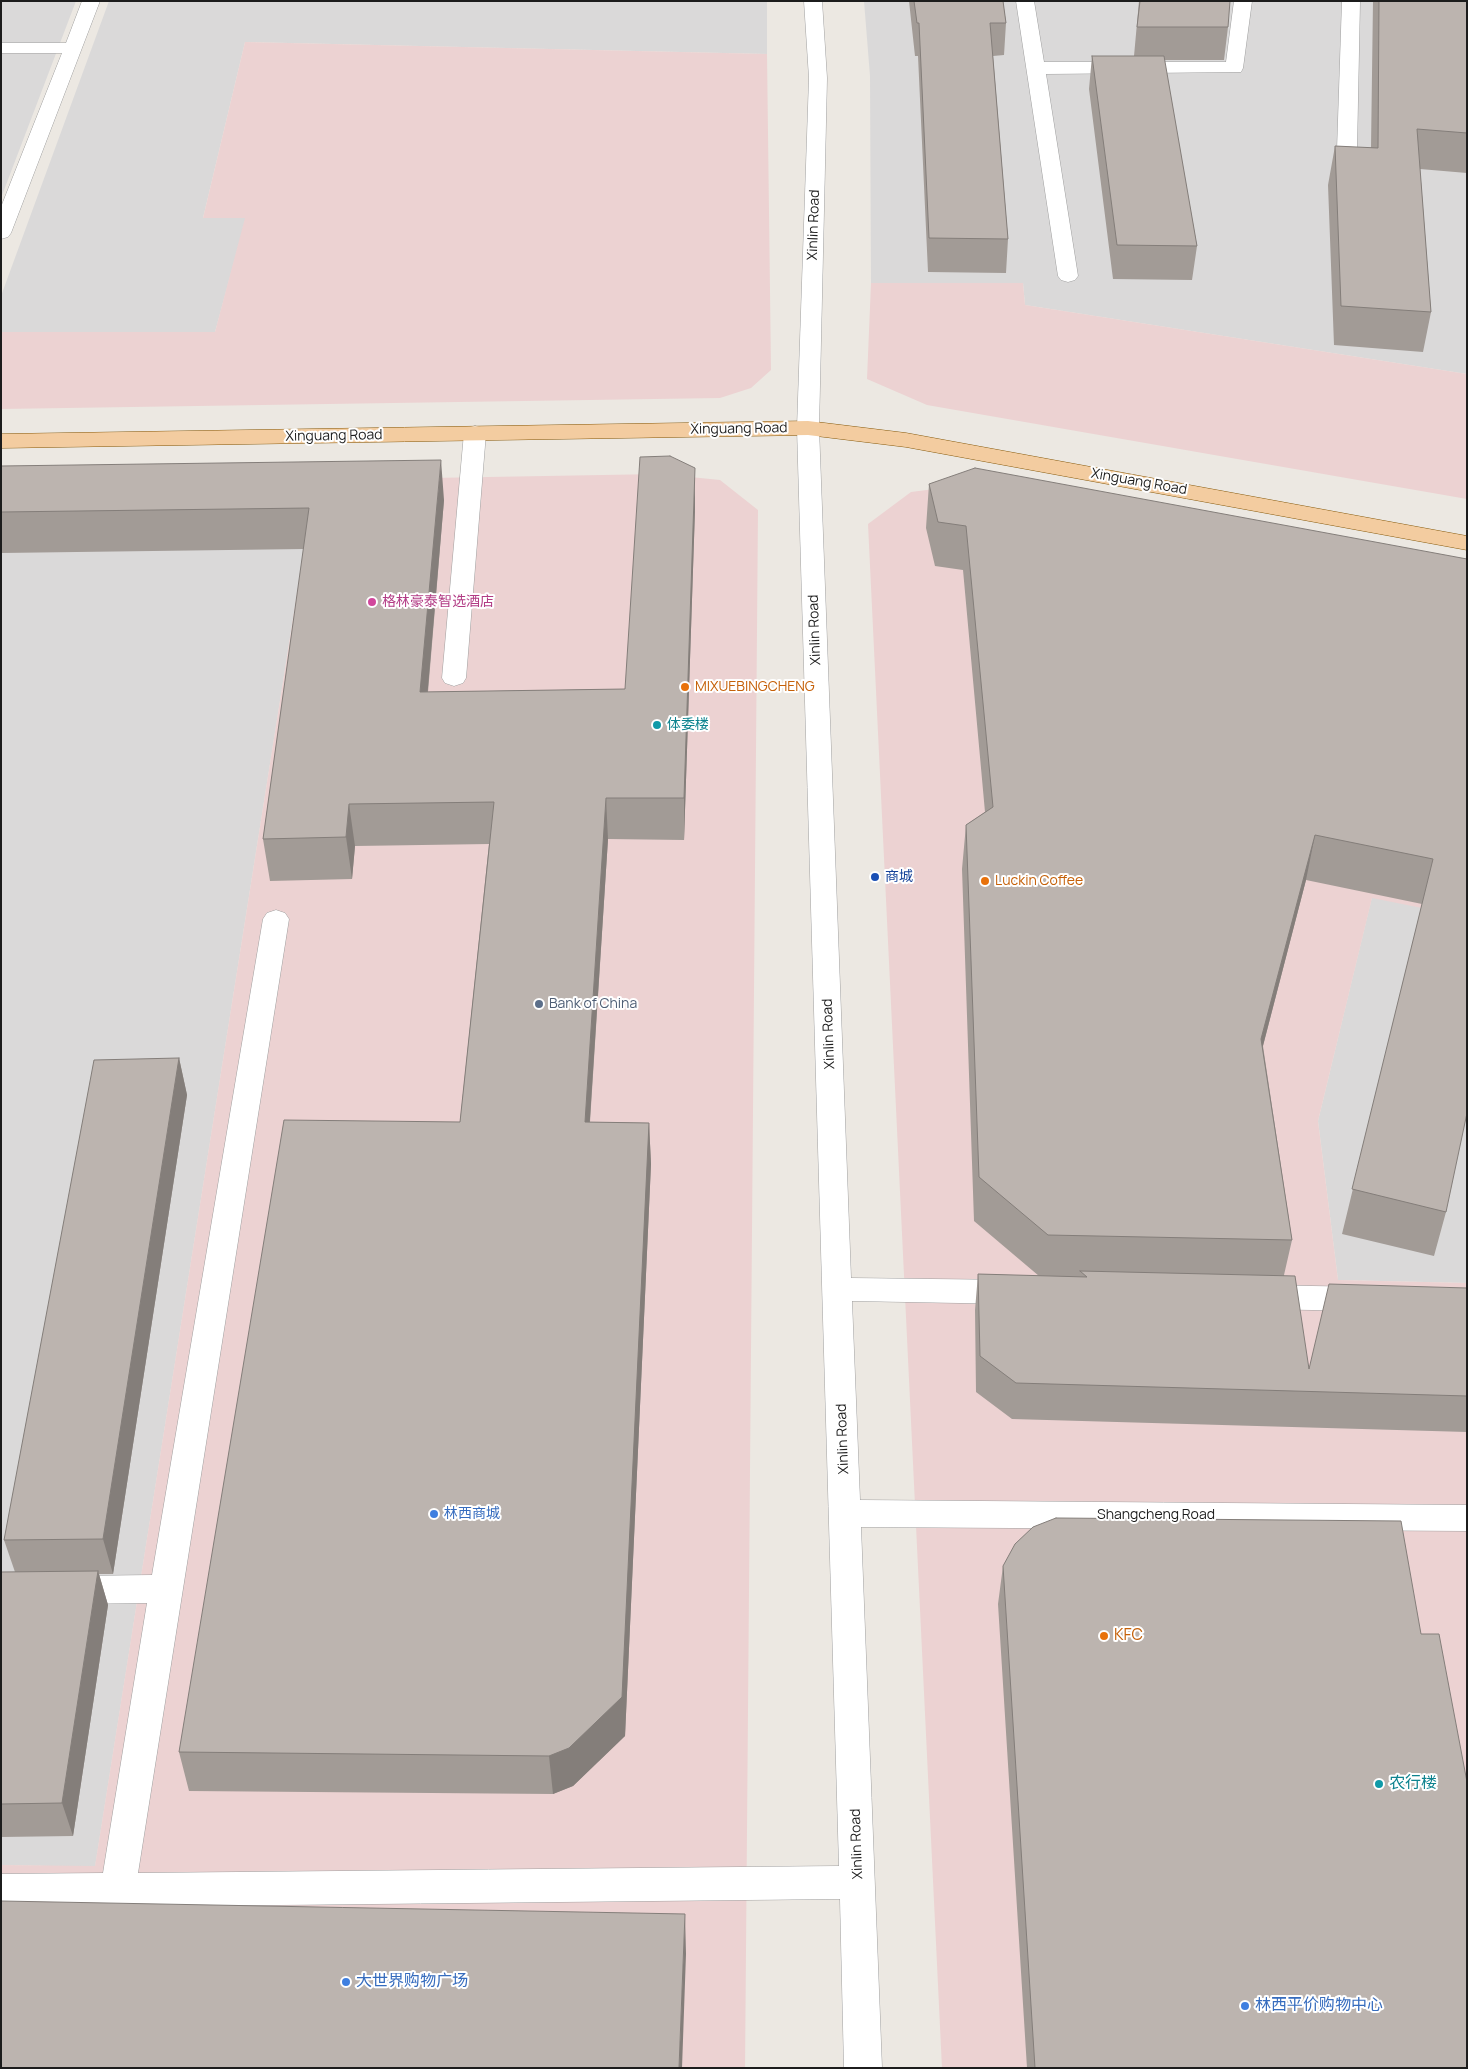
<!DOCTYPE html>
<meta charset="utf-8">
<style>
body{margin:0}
#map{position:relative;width:1468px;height:2069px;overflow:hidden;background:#ece8e2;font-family:Manrope,sans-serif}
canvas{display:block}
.frame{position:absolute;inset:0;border:2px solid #1c1c1c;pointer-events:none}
</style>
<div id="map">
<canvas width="1468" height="2069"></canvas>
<div class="frame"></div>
</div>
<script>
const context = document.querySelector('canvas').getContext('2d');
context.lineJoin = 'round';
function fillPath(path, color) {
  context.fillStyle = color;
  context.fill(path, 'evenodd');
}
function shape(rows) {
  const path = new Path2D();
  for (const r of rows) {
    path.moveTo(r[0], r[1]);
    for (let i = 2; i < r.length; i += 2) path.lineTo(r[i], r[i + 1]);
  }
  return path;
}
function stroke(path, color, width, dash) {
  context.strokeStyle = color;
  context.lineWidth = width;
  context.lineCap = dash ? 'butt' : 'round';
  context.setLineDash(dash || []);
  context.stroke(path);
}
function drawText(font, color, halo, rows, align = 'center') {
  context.font = font + ' Manrope,"Noto Sans SC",sans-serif';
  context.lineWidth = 4;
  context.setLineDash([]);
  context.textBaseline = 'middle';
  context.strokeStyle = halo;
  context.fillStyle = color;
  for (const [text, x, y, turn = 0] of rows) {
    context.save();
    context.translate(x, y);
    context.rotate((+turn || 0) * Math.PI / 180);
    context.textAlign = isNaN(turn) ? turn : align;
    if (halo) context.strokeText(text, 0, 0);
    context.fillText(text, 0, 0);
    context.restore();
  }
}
fillPath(shape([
 [1,1,76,1,1,198],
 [109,1,767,1,767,54,245,42,203,218,246,218,215,332,1,332,1,296],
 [864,1,1467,1,1467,374,1025,305,1023,283,871,283,870,76],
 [315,480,95,1867,1,1865,1,485],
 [1372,897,1467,917,1467,1283,1338,1280,1318,1121]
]), '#dad9d9');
fillPath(shape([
 [245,42,767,54,771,370,751,388,720,398,1,409,1,332,215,332,245,218,203,218],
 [871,283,1023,283,1025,305,1467,374,1467,499,927,405,867,379],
 [660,474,720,480,758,510,745,2068,1,2068,1,1865,95,1866,315,480],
 [958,486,1467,917,1372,898,1318,1121,1338,1280,1467,1283,1467,2068,942,2068,868,524,911,492]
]), '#ecd2d2');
const minor = shape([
 [82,1,100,1,11,233,8,237,1,239,1,207,62,53,1,53,1,43,66,43,82,1],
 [804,1,822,1,827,78,819,428,851,1278,1013,1280,1024,1284,1028,1292,1024,1300,1013,1304,852,1301,860,1500,1467,1505,1467,1531,861,1527,882,2068,844,2068,840,1899,1,1908,1,1874,103,1873,147,1603,1,1605,1,1577,152,1575,263,919,267,913,276,910,285,913,289,919,138,1873,839,1866,797,428,809,78,804,1],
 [1016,1,1034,1,1044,62,1226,62,1234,1,1252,1,1243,68,1241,72,1046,74,1078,276,1075,280,1068,282,1061,280,1058,276,1016,1],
 [1342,1,1360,1,1357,150,1354,154,1347,156,1340,154,1337,150,1342,1],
 [475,426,483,428,486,433,466,678,463,683,454,686,445,683,442,678,464,433,467,428,475,426],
 [1261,1285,1363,1287,1374,1291,1378,1299,1374,1307,1363,1311,1261,1309,1250,1305,1246,1297,1250,1289,1261,1285]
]);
const major = shape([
 [808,421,906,433,1467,536,1467,550,906,447,808,435,1,448,1,434,808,421]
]);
stroke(minor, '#a0a0a0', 1);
stroke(major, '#875a0c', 1);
fillPath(minor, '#fff');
fillPath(major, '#f3cca0');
fillPath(shape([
 [909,1,1003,1,1006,23,1004,55,993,56,1008,239,1006,273,928,272,918,56,915,56],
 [1139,1,1228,27,1224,60,1164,60,1197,246,1192,280,1113,279,1089,89,1092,56,1134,56],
 [1373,1,1467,1,1467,173,1420,169,1431,312,1423,352,1334,345,1328,185,1335,146,1371,148],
 [1,466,444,500,428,692,625,689,695,509,684,840,608,839,590,1122,649,1123,651,1164,625,1736,573,1786,553,1794,189,1791,179,1752,460,1122,489,844,355,846,352,879,270,881,263,839,304,549,1,553],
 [929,484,1467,559,1446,1212,1434,1256,1342,1234,1422,904,1306,880,1263,1046,1292,1240,1284,1275,1309,1369,1467,1288,1467,1432,1012,1419,976,1392,975,1310,978,1274,1039,1276,974,1221,962,869,966,825,985,812,963,570,935,566,926,528],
 [179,1058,187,1095,113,1574,99,1574,108,1605,73,1836,1,1837,1,1572,15,1572,4,1540],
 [1003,1566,1421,1634,1467,2068,1027,2068,998,1604]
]), '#a29b96');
fillPath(shape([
 [441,460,444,500,424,734,420,692],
 [695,468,695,509,684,840,684,798],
 [606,798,608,839,587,1164,585,1122],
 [349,804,355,846,352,879,346,837],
 [1315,835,1306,880,1253,1084,1261,1039],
 [179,1058,187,1095,113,1574,103,1539],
 [649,1123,651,1164,625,1736,573,1786,553,1794,549,1756],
 [98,1571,108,1605,73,1836,62,1803],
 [685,1914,686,1954,682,2068,679,2068]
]), '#847e7a');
const building = shape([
 [914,1,1003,1,1006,23,990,23,1008,239,929,238,919,23,917,23,914,1],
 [1140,1,1230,1,1228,27,1137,27,1140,1],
 [1379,1,1467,1,1467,133,1417,129,1431,312,1341,306,1335,146,1378,148,1379,1],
 [1092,56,1164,56,1197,246,1117,245,1092,56],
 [670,456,695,468,684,798,606,798,585,1122,649,1123,622,1697,569,1748,549,1756,179,1752,284,1120,460,1122,494,802,349,804,346,837,263,839,309,508,1,512,1,466,441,460,420,692,625,689,640,457,670,456],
 [975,468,1467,559,1467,1113,1446,1212,1352,1189,1433,859,1315,835,1261,1039,1292,1240,1048,1235,979,1177,966,825,993,807,966,526,938,522,929,484,975,468],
 [179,1058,103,1539,4,1540,94,1060,179,1058],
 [1080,1271,1295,1276,1309,1369,1329,1284,1467,1288,1467,1396,1016,1383,980,1356,978,1274,1087,1277,1080,1271],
 [1056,1518,1401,1521,1421,1634,1439,1634,1467,1782,1467,2068,1035,2068,1003,1566,1015,1544,1033,1527,1056,1518],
 [98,1571,62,1803,1,1804,1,1572,98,1571],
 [1,1901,685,1914,679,2068,1,2068,1,1901]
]);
fillPath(building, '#bcb4af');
stroke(building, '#847e7a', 1);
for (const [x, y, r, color] of [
 [372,602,5,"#d1479c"],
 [685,687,5,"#e8710a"],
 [657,725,5,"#0f9aa8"],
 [875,877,5,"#1a4fb4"],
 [985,881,5,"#e8710a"],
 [539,1004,5,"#5c6f8a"],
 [434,1514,5,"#3f7fe0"],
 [1104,1636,5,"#e8710a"],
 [1379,1784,5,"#0f9aa8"],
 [346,1982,5,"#3f7fe0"],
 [1245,2006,5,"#3f7fe0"]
]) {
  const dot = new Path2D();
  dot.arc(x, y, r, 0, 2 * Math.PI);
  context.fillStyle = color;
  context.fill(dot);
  stroke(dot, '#fff', 2);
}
drawText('14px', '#1c1c1c', '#fff', [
 ["Xinlin Road",814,225,-88],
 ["Xinguang Road",739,429,-1],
 ["Xinguang Road",334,436,-1],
 ["Xinguang Road",1139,482,10],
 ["Xinlin Road",815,630,-92],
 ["Xinlin Road",829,1034,-92],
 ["Xinlin Road",843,1439,-92],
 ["Shangcheng Road",1156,1515],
 ["Xinlin Road",857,1844,-92]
]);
drawText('14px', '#b23c85', '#fff', [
 ["格林豪泰智选酒店",382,602]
], 'left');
drawText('14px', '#c56008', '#fff', [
 ["MIXUEBINGCHENG",695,687],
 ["Luckin Coffee",995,881]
], 'left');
drawText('14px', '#0d838f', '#fff', [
 ["体委楼",667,725]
], 'left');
drawText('14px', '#164399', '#fff', [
 ["商城",885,877]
], 'left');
drawText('14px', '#4e5e75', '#fff', [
 ["Bank of China",549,1004]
], 'left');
drawText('14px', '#366cbe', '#fff', [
 ["林西商城",444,1514]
], 'left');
drawText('16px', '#c56008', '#fff', [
 ["KFC",1114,1636]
], 'left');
drawText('16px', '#0d838f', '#fff', [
 ["农行楼",1389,1784]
], 'left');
drawText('16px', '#366cbe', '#fff', [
 ["大世界购物广场",356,1982],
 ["林西平价购物中心",1255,2006]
], 'left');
</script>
